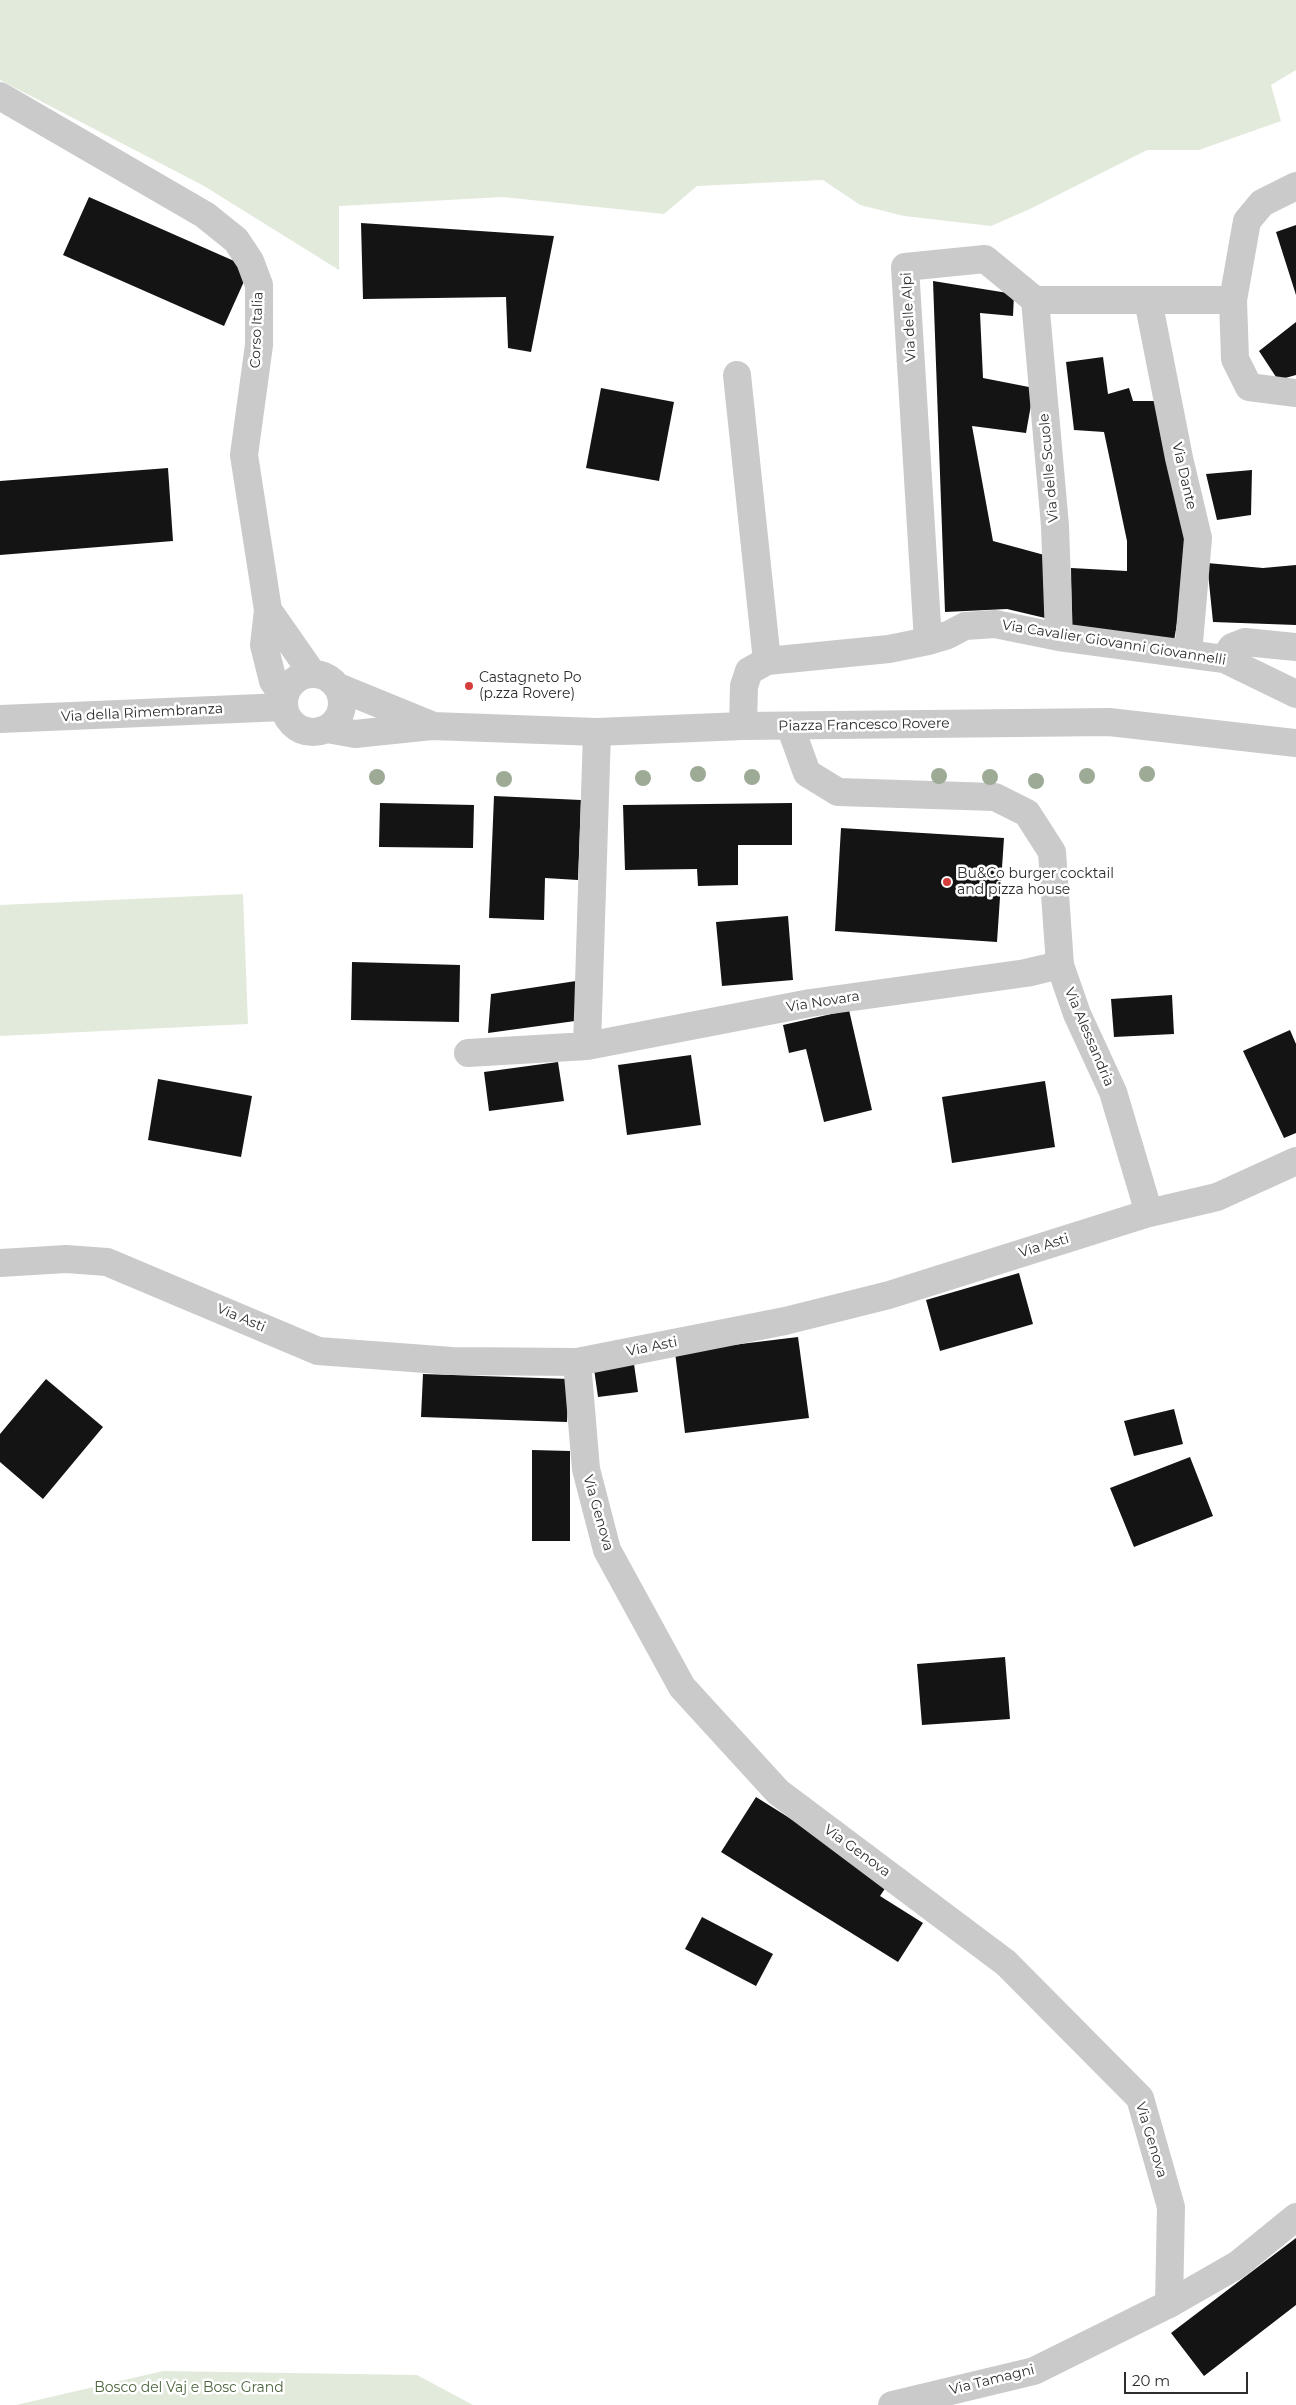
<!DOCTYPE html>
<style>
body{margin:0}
#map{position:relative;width:1296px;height:2405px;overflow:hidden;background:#fff;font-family:Montserrat,sans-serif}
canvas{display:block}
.scale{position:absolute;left:1124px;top:2372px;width:124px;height:22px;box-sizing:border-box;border:2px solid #2d2d2d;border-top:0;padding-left:6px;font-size:15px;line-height:18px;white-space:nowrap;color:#2d2d2d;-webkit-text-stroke:4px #fff;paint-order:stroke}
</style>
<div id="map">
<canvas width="1296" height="2405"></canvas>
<div class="scale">20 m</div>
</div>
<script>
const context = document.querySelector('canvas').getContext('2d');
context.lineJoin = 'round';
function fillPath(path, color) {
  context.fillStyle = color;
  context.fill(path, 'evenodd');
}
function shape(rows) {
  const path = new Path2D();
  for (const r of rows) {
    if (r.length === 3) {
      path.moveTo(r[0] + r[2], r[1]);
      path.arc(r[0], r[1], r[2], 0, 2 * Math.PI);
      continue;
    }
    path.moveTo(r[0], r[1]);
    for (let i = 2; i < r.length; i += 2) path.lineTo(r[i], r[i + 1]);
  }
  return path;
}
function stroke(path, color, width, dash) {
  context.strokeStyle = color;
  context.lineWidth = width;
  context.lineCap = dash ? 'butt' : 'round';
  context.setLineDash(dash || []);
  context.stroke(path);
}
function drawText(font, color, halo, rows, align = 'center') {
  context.font = font + ' Montserrat,sans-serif';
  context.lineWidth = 5;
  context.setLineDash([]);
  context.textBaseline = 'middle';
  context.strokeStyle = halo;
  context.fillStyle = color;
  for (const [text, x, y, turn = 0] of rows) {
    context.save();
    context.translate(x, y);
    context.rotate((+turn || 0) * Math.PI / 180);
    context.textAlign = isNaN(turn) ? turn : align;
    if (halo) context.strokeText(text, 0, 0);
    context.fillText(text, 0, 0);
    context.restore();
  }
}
fillPath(shape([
 [0,0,1296,0,1296,70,1271,85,1281,121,1199,150,1147,150,1030,209,991,226,904,216,860,205,823,180,697,186,664,214,503,197,339,206,339,270,204,186,0,80],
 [243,894,248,1024,0,1036,0,905],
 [163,2371,417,2375,473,2405,16,2405]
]), '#e2eadc');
fillPath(shape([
 [89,197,250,268,224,326,63,255],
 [361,223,554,236,531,352,508,348,506,297,363,299],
 [1296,225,1296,295,1276,232],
 [933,281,1014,294,1013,316,980,313,983,378,1034,388,1026,433,972,426,993,541,1048,556,1045,618,1007,609,945,612],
 [1296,322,1296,375,1278,380,1259,351],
 [1103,357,1108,394,1129,388,1133,401,1159,401,1190,546,1174,641,1072,628,1071,568,1127,571,1127,541,1104,432,1074,430,1066,362],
 [601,388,674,402,659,481,586,468],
 [168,468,173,541,0,555,0,481],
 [1252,470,1251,515,1217,520,1206,474],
 [1207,563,1263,568,1296,565,1296,625,1213,622],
 [494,796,581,800,578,880,545,878,544,920,489,918],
 [380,803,474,805,473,848,379,847],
 [792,803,792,845,738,845,738,885,698,886,697,869,625,870,623,805],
 [841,828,1004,838,997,942,835,931],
 [788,916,793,980,722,986,716,922],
 [352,962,460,965,459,1022,351,1020],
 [576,981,575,1021,488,1033,491,994],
 [1172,995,1174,1034,1114,1037,1111,999],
 [849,1010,872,1110,824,1122,806,1049,789,1053,783,1025],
 [1290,1030,1296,1044,1296,1133,1284,1138,1243,1051],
 [691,1055,701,1125,627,1135,618,1065],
 [558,1062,564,1101,489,1111,484,1072],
 [158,1079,252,1096,241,1157,148,1140],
 [1045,1081,1055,1147,952,1163,942,1097],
 [1019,1273,1033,1324,940,1351,926,1300],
 [798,1337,809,1418,685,1433,675,1352],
 [634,1364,638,1392,598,1397,594,1369],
 [423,1374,569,1379,567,1422,421,1417],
 [46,1379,103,1427,43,1499,0,1462,0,1434],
 [1174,1409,1183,1444,1134,1456,1124,1421],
 [532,1450,570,1451,570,1541,532,1541],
 [1190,1457,1213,1516,1134,1547,1110,1488],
 [1005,1657,1010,1719,922,1725,917,1664],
 [756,1797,890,1881,880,1896,923,1923,898,1962,721,1852],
 [702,1917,773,1954,756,1986,685,1949],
 [1296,2238,1296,2305,1204,2376,1171,2333]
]), '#141414');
stroke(shape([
 [1035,300,1055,526,1059,637],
 [1148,300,1179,458,1198,538,1188,654],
 [1233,300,1235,359,1249,387,1296,393],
 [737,375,767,661],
 [928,641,905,267,985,259,1035,300,1233,300,1247,221,1262,203,1296,186],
 [1224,659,1232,647,1245,642,1296,647],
 [0,719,284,707],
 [743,726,744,686,749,671,767,661,889,649,928,641,948,635,965,626,995,624,1059,637,1224,659,1296,694],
 [790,726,807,773,838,792,995,797,1027,813,1052,852,1060,965,1077,1014,1113,1092,1149,1213],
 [587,1046,597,732],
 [468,1053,587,1046,810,1003,1026,973,1060,965],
 [0,1263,66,1259,107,1262,318,1351,452,1361,577,1362,785,1321,889,1295,1149,1213,1217,1197,1296,1161],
 [577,1362,586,1469,607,1550,682,1687,778,1792,1006,1963,1140,2098,1171,2207,1169,2304]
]), '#cacaca', 28);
stroke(shape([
 [0,96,205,215,236,240,250,261,259,285,259,345,244,455,268,610,264,645,273,681,284,697],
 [268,610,312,673],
 [313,703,29],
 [338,687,431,725],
 [327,729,355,734,432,726,597,732,743,726,1109,722,1296,743],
 [892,2405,1034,2371,1169,2304,1237,2265,1296,2217]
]), '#cacaca', 28);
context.fillStyle = '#9daa95';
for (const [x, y] of [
 [698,774],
 [1147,774],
 [939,776],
 [1087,776],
 [377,777],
 [752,777],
 [990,777],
 [643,778],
 [504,779],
 [1036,781]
]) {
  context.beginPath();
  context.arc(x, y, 8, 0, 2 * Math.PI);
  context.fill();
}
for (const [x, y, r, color] of [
 [469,686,5,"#d63e3d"],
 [947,882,5,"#d63e3d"]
]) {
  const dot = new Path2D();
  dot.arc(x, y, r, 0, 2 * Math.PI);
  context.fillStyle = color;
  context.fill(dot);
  stroke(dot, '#fff', 2);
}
drawText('14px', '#2d2d2d', '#fff', [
 ["Via delle Alpi",909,317,-93],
 ["Corso Italia",257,330,-88],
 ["Via delle Scuole",1049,468,-95],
 ["Via Dante",1184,476,77],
 ["Via Cavalier Giovanni Giovannelli",1114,643,9],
 ["Via della Rimembranza",142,713,-3],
 ["Piazza Francesco Rovere",864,725,-1],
 ["Via Novara",823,1002,-9],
 ["Via Alessandria",1089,1037,67],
 ["Via Asti",1044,1246,-17],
 ["Via Asti",241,1318,23],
 ["Via Asti",652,1347,-11],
 ["Via Genova",598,1513,74],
 ["Via Genova",857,1851,36],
 ["Via Genova",1151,2140,73],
 ["Via Tamagni",992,2380,-14]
]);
drawText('14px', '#2d2d2d', '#fff', [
 ["Castagneto Po",479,678],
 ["(p.zza Rovere)",479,694],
 ["Bu&Co burger cocktail",957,874],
 ["and pizza house",957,890]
], 'left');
drawText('14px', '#4d653e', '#fff', [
 ["Bosco del Vaj e Bosc Grand",189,2388]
]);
</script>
